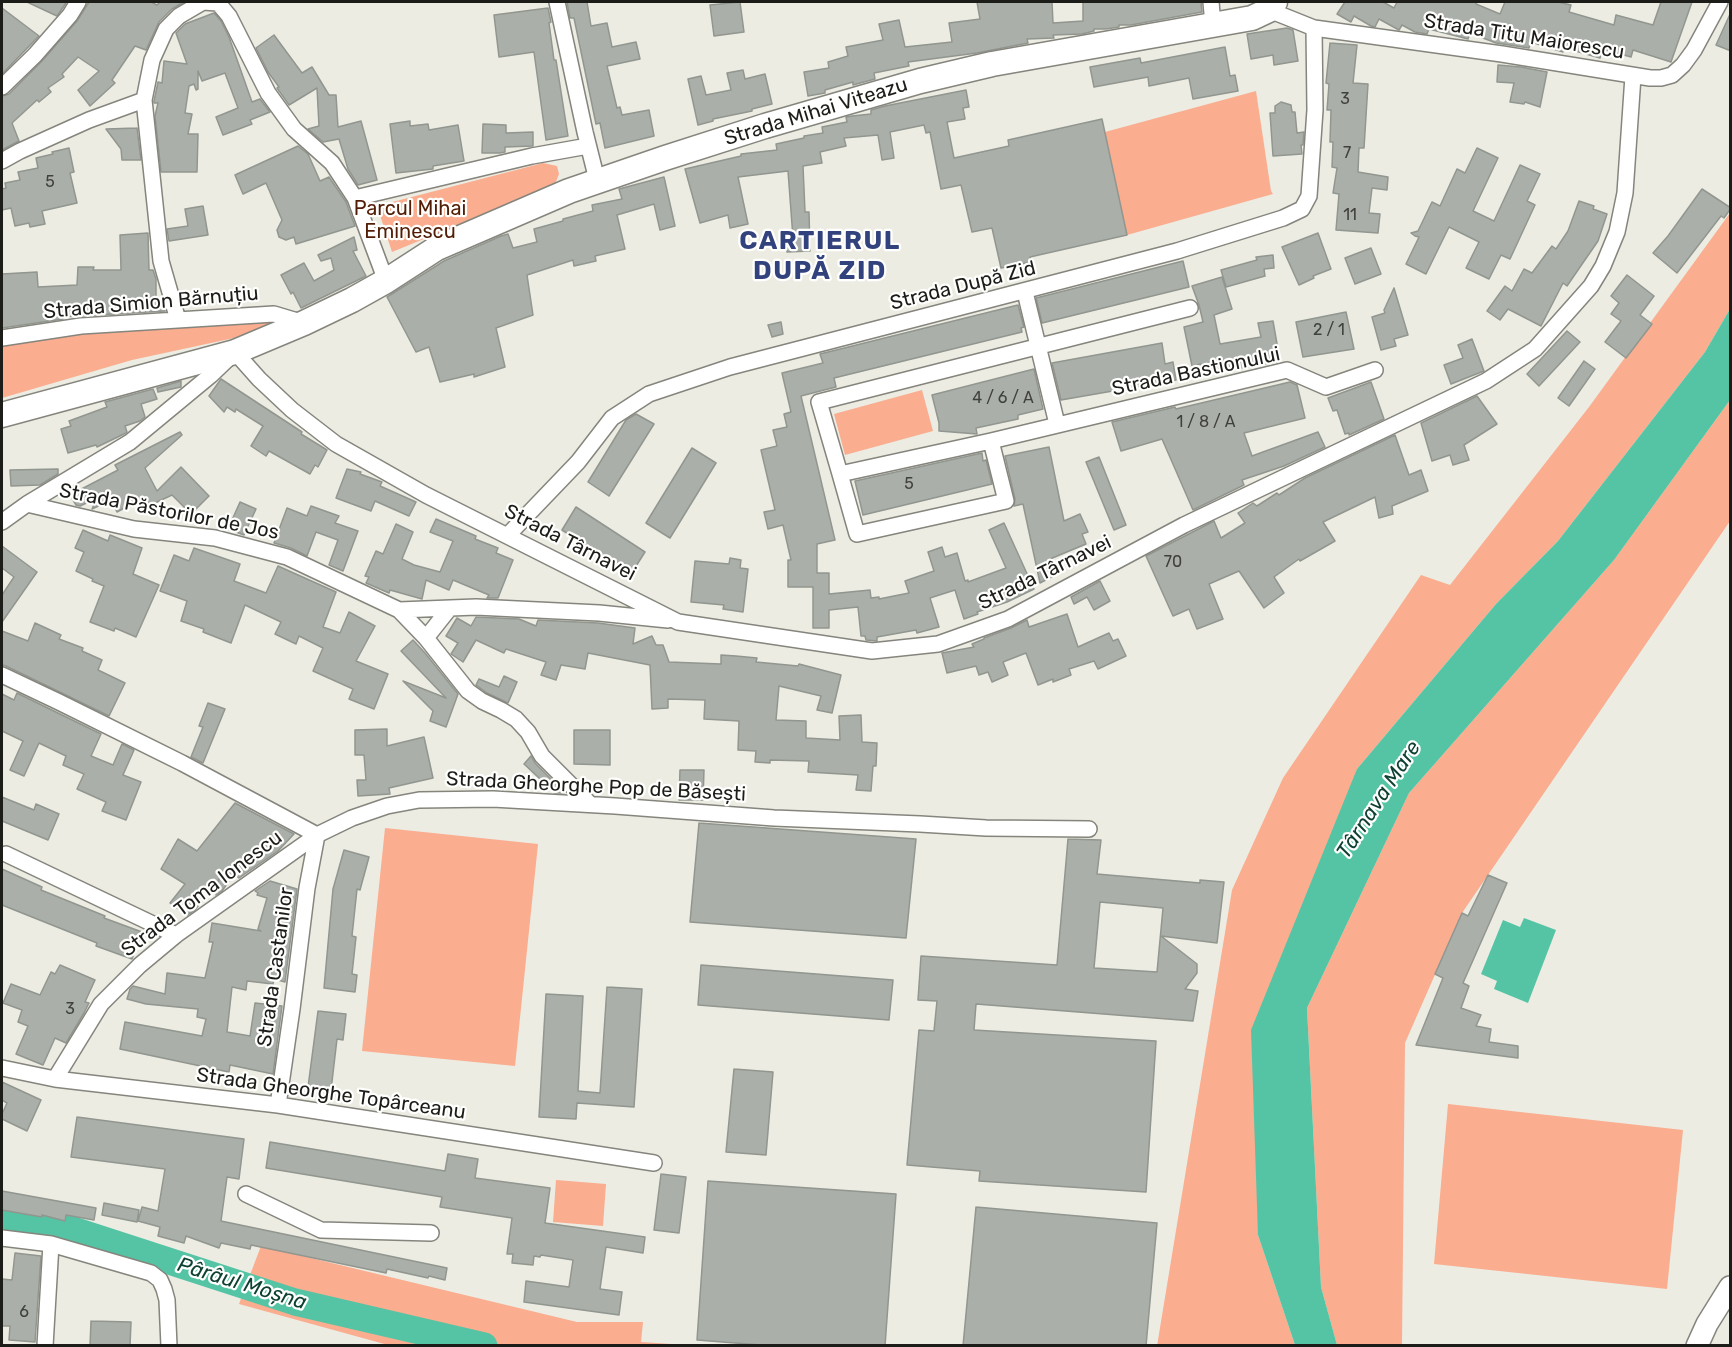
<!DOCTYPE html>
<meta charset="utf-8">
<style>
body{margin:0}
#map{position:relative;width:1732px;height:1347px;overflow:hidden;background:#ecece3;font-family:Rubik,sans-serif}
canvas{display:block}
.frame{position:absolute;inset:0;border:3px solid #1c1c19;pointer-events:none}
</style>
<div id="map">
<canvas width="1732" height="1347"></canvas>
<div class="frame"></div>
</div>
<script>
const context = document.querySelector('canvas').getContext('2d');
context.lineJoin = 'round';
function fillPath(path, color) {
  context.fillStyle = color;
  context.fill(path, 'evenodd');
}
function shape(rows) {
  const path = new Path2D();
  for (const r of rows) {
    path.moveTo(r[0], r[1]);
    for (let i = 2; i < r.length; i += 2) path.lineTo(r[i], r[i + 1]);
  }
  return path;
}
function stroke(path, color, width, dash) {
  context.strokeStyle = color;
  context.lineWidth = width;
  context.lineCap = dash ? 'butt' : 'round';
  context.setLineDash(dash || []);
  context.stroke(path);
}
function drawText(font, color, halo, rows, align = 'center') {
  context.font = font + ' Rubik,sans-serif';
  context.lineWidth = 4.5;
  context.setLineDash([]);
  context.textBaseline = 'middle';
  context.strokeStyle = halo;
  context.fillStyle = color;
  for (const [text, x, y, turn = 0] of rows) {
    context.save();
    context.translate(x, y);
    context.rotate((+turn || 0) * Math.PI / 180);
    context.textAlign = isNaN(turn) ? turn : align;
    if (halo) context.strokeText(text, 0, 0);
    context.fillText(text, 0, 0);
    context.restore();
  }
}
fillPath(shape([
 [1256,91,1271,191,1273,194,1127,235,1105,132],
 [543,163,557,166,559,174,555,184,544,190,392,252,377,206],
 [1730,213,1730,309,1705,352,1558,541,1496,604,1357,769,1258,1235,1295,1345,1157,1346,1232,890,1283,778,1421,575,1450,585,1589,407],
 [274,314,304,323,132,360,2,398,2,338],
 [922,390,933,431,845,455,834,414],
 [1730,400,1730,521,1462,913,1405,1043,1402,1345,1337,1345,1321,1287,1307,1008,1409,793,1614,560],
 [385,828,538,844,515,1066,362,1051],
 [1448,1104,1683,1130,1667,1289,1434,1264],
 [556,1180,606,1184,603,1226,553,1222],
 [261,1246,577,1322,643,1322,641,1342,687,1345,388,1345,239,1304],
 [260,1290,427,1331,428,1332,295,1302]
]), '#faad8f');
fillPath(shape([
 [1730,309,1730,400,1614,560,1409,793,1307,1008,1321,1287,1337,1345,1295,1345,1258,1235,1251,1030,1357,769,1496,604,1558,541,1705,352],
 [1524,918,1556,930,1528,1003,1494,989,1497,981,1481,974,1503,920,1520,927]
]), '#54c4a4');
stroke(shape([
 [2,1221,67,1228,295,1302,484,1346]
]), '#54c4a4', 27);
const building = shape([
 [27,2,63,2,66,3,57,16,27,2],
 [89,2,151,2,157,5,160,2,184,2,172,9,159,22,146,50,135,46,112,80,115,83,90,106,78,90,99,71,78,57,62,74,64,77,48,88,51,92,39,102,37,100,12,123,19,141,2,150,2,96,9,94,42,61,77,21,89,2],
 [567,2,587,2,591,26,607,23,612,47,636,42,640,59,607,66,617,108,620,107,622,115,649,110,654,136,605,148,600,123,596,124,574,18,570,18,567,2],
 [740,2,744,32,714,36,710,5,740,2],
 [977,2,1052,2,1053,23,1083,21,1083,2,1201,2,1202,12,1131,25,1119,25,1119,27,1106,29,1094,29,1094,31,1082,34,1053,35,1054,38,1027,39,1028,43,977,53,908,62,909,66,874,73,875,79,853,85,853,82,825,90,825,93,808,96,804,72,829,68,828,62,848,56,846,47,883,40,879,24,899,20,905,47,952,42,949,23,980,19,977,2],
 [1345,2,1383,2,1394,8,1397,2,1477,2,1476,4,1500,14,1505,2,1558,2,1571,5,1569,12,1614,25,1616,15,1653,25,1661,2,1692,2,1671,62,1633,50,1631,57,1602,49,1600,58,1565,48,1563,52,1531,42,1529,48,1496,43,1470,33,1468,39,1429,29,1427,34,1415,32,1402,25,1399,30,1379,19,1375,27,1371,26,1354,16,1351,22,1337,14,1345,2],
 [2,8,39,36,2,74,2,8],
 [548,8,551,22,549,23,554,60,556,60,568,136,546,140,534,52,499,57,494,15,548,8],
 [1731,12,1731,51,1716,45,1731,12],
 [214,13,221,21,229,37,252,102,260,99,270,112,250,120,252,124,223,135,216,117,238,108,225,73,202,81,198,71,198,89,196,90,194,84,189,86,185,113,192,114,188,134,198,134,197,172,161,172,155,116,158,103,154,103,154,101,158,82,162,83,164,61,187,64,176,33,185,24,214,13],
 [1287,28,1293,30,1298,61,1274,65,1273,55,1251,59,1247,34,1287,28],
 [274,35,302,73,312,67,329,95,336,95,338,127,361,121,377,180,358,185,348,169,339,139,323,142,308,129,319,126,317,88,289,105,277,88,279,87,268,72,256,48,274,35],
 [1330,43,1357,45,1353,83,1368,84,1364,148,1359,148,1358,172,1388,177,1387,190,1372,188,1369,213,1380,214,1378,233,1336,230,1339,194,1333,193,1337,168,1332,167,1333,142,1330,142,1331,110,1327,110,1329,84,1326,83,1330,43],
 [1225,47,1230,76,1235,75,1238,91,1193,99,1189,78,1149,86,1148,77,1094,87,1090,67,1140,58,1141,63,1225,47],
 [1498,65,1521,67,1547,72,1540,107,1525,102,1524,104,1510,102,1514,83,1497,82,1498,65],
 [743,70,745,79,765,74,772,104,752,109,752,111,713,119,713,121,698,125,688,79,701,76,706,95,731,90,727,73,743,70],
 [966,90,969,107,963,108,965,119,947,122,954,158,1009,146,1008,140,1102,119,1127,235,1030,257,1031,262,1001,268,992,228,972,232,961,185,941,189,930,132,926,133,924,125,890,132,894,158,882,160,878,135,844,138,846,146,820,152,822,163,803,166,805,212,809,212,810,251,787,252,786,238,793,238,788,171,738,177,748,224,730,228,728,215,700,223,685,169,741,156,741,154,777,150,776,144,804,138,804,136,823,133,822,127,847,122,846,117,852,116,871,114,871,110,885,106,966,90],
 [1281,102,1291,105,1292,112,1295,112,1297,133,1304,132,1303,145,1301,145,1302,154,1273,156,1270,113,1275,113,1275,106,1281,102],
 [410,121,410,126,428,124,429,130,458,125,464,161,433,166,433,169,396,173,390,124,410,121],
 [483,124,506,125,506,133,533,132,533,146,505,147,505,152,500,153,482,153,483,124],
 [137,128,141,160,122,160,121,149,106,129,137,128],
 [298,146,308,154,320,181,329,177,346,202,355,226,296,244,294,237,286,240,279,237,277,230,282,220,266,183,243,194,235,175,298,146],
 [69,148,74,172,70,173,77,203,42,211,45,224,30,227,29,223,15,226,11,208,2,210,2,189,6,188,5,183,20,180,18,172,38,168,36,158,53,154,52,152,69,148],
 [1477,148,1498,158,1473,211,1494,221,1520,165,1540,174,1527,201,1535,205,1510,259,1501,255,1489,279,1466,268,1479,242,1449,227,1426,274,1406,264,1419,237,1415,236,1411,233,1418,231,1432,202,1440,206,1457,169,1465,173,1477,148],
 [664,177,675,226,660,230,654,204,617,215,625,249,595,256,596,261,574,266,573,260,527,275,533,315,496,328,505,367,474,377,474,374,440,382,429,347,416,352,387,297,444,261,501,236,508,234,513,248,537,242,534,229,563,221,563,219,593,211,592,205,622,199,619,189,664,177],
 [1702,189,1731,208,1724,218,1721,216,1677,273,1653,253,1668,236,1702,189],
 [1579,201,1594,206,1593,209,1607,214,1598,241,1567,286,1563,283,1541,326,1508,309,1500,320,1487,311,1505,286,1512,291,1524,269,1532,273,1552,246,1556,249,1568,231,1579,201],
 [203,206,208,235,169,241,167,229,188,226,185,209,203,206],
 [148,233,149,270,153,270,156,279,156,301,162,301,165,311,62,317,63,319,2,328,2,274,37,272,38,287,77,285,78,267,94,267,93,270,121,270,120,235,148,233],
 [1318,233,1331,269,1313,276,1314,278,1299,285,1282,247,1318,233],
 [354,237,357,250,353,251,366,276,301,308,293,292,291,294,281,275,304,263,314,281,334,270,331,258,321,261,318,255,354,237],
 [1371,248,1381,274,1355,284,1345,258,1371,248],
 [1273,255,1274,268,1264,269,1265,276,1226,287,1221,270,1257,260,1256,257,1273,255],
 [1183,261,1189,287,1042,323,1036,298,1183,261],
 [1627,275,1654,296,1640,315,1652,324,1626,358,1605,342,1621,321,1611,314,1619,303,1611,296,1627,275],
 [1222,277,1232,309,1214,315,1220,344,1261,337,1258,323,1273,321,1280,361,1203,375,1201,364,1192,366,1184,327,1203,322,1199,305,1192,286,1222,277],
 [1394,288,1408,335,1394,339,1396,346,1381,350,1372,317,1385,313,1384,310,1394,288],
 [1018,305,1024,327,1021,328,1022,332,834,378,836,387,801,396,835,540,817,544,817,573,829,573,829,594,870,590,871,598,879,597,879,599,909,593,905,581,934,571,928,552,942,547,945,557,957,553,965,581,968,580,968,582,1006,568,989,530,1004,523,1034,589,1007,602,977,612,978,614,964,619,955,590,930,598,939,627,917,633,916,630,877,637,877,641,866,640,865,636,861,636,858,607,829,610,829,628,813,628,813,587,788,587,788,560,791,560,783,525,768,529,764,512,775,510,761,450,777,446,773,430,787,427,784,414,791,412,782,373,823,363,820,354,1018,305],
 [1346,312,1354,349,1303,357,1296,322,1346,312],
 [781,322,783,334,772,337,768,325,781,322],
 [1567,331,1580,342,1539,386,1527,374,1567,331],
 [1472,339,1484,371,1451,384,1444,365,1463,358,1458,345,1472,339],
 [1162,343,1165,364,1173,362,1176,380,1061,400,1052,363,1162,343],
 [1584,361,1595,369,1569,406,1558,398,1584,361],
 [1034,369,1043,409,1018,415,1018,419,976,428,977,434,939,431,939,423,932,395,1034,369],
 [221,379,302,432,301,434,327,450,318,467,315,465,310,474,269,451,266,456,251,446,263,426,236,409,235,412,227,407,224,412,209,396,221,379],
 [181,381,181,387,158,392,157,388,181,381],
 [1290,382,1297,385,1305,418,1244,433,1252,456,1318,432,1325,447,1284,466,1242,480,1244,485,1193,510,1162,439,1121,451,1112,422,1175,407,1176,409,1290,382],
 [1371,382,1384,419,1349,435,1349,433,1345,434,1337,410,1333,411,1328,398,1371,382],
 [153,389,157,399,141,404,145,417,140,421,125,426,127,432,124,434,97,447,96,445,68,453,61,429,71,426,69,421,107,407,105,402,153,389],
 [1477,396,1497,424,1464,445,1469,460,1453,465,1450,455,1432,461,1421,423,1477,396],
 [636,414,654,424,609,496,588,482,626,420,636,414],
 [180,432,182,435,145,468,157,491,181,467,209,496,191,514,172,495,140,510,137,501,117,512,111,500,92,509,97,498,80,506,76,505,70,495,118,470,115,465,180,432],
 [1395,435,1409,475,1421,470,1428,491,1392,506,1393,514,1379,518,1375,497,1323,522,1335,541,1300,561,1299,559,1274,577,1284,593,1264,608,1239,571,1209,584,1223,619,1197,629,1189,609,1173,616,1146,556,1214,521,1221,538,1245,523,1238,513,1253,503,1257,506,1277,493,1279,495,1305,478,1395,435],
 [1049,447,1064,521,1080,514,1088,532,1082,534,1086,544,1050,559,1057,574,1040,583,1023,504,1014,506,1015,499,1005,456,1049,447],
 [692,448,716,463,670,538,646,523,692,448],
 [982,453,983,461,986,460,992,484,863,515,855,481,982,453],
 [1099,457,1126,525,1114,530,1086,462,1099,457],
 [58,469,58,474,40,485,11,486,10,470,58,469],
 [347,469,361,472,360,474,382,482,380,486,416,502,409,516,375,501,371,511,336,498,347,469],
 [240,502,256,509,244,535,228,529,240,502],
 [311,506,339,516,335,523,358,531,343,571,329,565,338,540,316,532,307,556,291,548,274,543,287,508,307,516,311,506],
 [576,507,645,552,631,574,562,530,576,507],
 [436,519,476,536,475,539,498,548,496,553,513,560,498,598,487,598,489,595,453,580,449,590,426,580,422,599,390,590,389,593,366,583,369,577,365,576,376,551,383,554,396,524,413,532,402,559,414,565,440,572,453,541,430,532,436,519],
 [83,530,108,541,110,535,142,548,133,574,159,585,136,637,115,628,114,631,90,622,104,586,92,581,93,579,76,571,84,552,75,548,83,530],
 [2,546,37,572,2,622,2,595,14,577,2,568,2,546],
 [194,548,240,564,234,581,266,593,278,566,336,592,323,627,340,633,349,612,375,626,356,661,388,674,374,709,349,699,353,689,313,671,323,648,299,636,296,644,275,634,281,622,245,605,231,643,203,632,204,629,181,621,187,601,160,591,174,555,189,561,194,548],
 [730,558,741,560,740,568,748,569,743,612,723,609,724,605,691,602,695,561,729,564,730,558],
 [1100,581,1110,601,1094,610,1087,597,1074,604,1071,597,1100,581],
 [1067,614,1078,647,1109,633,1113,641,1118,639,1126,656,1098,669,1094,661,1069,669,1071,675,1053,682,1053,679,1038,685,1026,653,1003,662,1008,675,992,682,988,672,979,675,976,666,947,673,942,653,974,647,972,644,984,639,984,638,1011,628,1027,620,1029,627,1067,614],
 [476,617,519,619,536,626,538,620,598,623,635,628,633,644,652,636,656,645,663,645,669,662,721,664,721,655,736,656,757,658,756,662,798,666,799,664,841,675,832,713,817,710,821,696,779,686,776,720,806,721,806,738,840,740,839,716,861,715,862,742,877,743,876,766,873,766,871,791,856,790,858,775,808,772,809,761,770,760,770,763,755,762,756,751,738,750,739,721,704,719,705,700,668,699,668,708,652,709,650,665,588,653,585,669,561,665,556,680,541,675,546,662,506,649,504,653,476,640,463,662,451,654,458,643,446,636,457,618,471,626,476,617],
 [35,623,61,635,59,639,83,648,82,651,102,660,98,670,125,683,109,716,6,666,2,665,2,631,28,641,35,623],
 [413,640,425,653,458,694,446,727,430,721,433,711,403,681,446,698,401,651,413,640],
 [504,676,517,682,508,703,487,693,476,685,479,679,499,687,504,676],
 [17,693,101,734,91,756,113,765,122,744,134,750,123,775,141,782,126,820,102,811,106,802,77,789,84,774,63,765,66,756,39,743,24,776,10,770,23,741,2,731,2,694,14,700,17,693],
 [208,703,225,709,203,763,191,757,203,727,199,726,208,703],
 [387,729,387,746,424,737,433,778,389,788,390,794,358,796,357,780,366,780,364,755,355,755,355,730,387,729],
 [574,730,610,730,610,765,574,764,574,730],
 [531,756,535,763,564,792,564,793,555,793,524,764,531,756],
 [680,770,704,770,703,800,679,800,680,770],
 [2,797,34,810,36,804,59,814,48,840,2,821,2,797],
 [235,803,294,834,278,851,239,878,234,874,222,891,216,895,219,879,195,910,187,915,170,903,185,884,161,869,178,839,197,851,235,803],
 [699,823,916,839,906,938,690,922,699,823],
 [1068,839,1101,840,1097,874,1200,883,1200,880,1224,882,1217,943,1161,936,1197,964,1197,973,1185,989,1198,991,1193,1021,976,1004,974,1030,1156,1041,1146,1192,979,1181,980,1171,907,1165,919,1030,934,1031,937,1001,918,1000,921,956,1057,965,1068,839],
 [1100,902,1163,908,1157,972,1094,968,1100,902],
 [344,850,369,857,360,890,357,889,352,936,356,937,352,974,357,975,355,992,324,988,333,889,344,850],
 [2,869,42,887,41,890,105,916,104,918,142,932,132,959,96,946,97,943,2,905,2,869],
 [1488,875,1507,883,1463,983,1469,986,1461,1008,1481,1015,1476,1026,1491,1029,1489,1042,1518,1046,1518,1058,1416,1045,1443,978,1435,974,1462,913,1468,916,1488,875],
 [270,881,297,889,285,982,274,979,273,984,247,981,246,990,232,987,227,1032,250,1036,255,1003,282,1006,273,1074,230,1065,229,1072,120,1049,125,1022,202,1036,206,1019,197,1017,198,1009,146,1004,127,999,130,989,133,986,165,994,167,973,205,978,213,942,209,942,212,923,261,931,258,929,267,898,257,895,258,893,255,891,270,881],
 [60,965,95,980,85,1002,89,1003,84,1013,66,1043,55,1038,43,1065,16,1054,28,1026,18,1022,22,1010,3,1003,11,984,40,995,51,972,55,974,60,965],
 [701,965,893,980,889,1020,698,1005,701,965],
 [607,987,642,989,634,1107,577,1103,576,1119,539,1117,546,994,583,996,578,1091,600,1093,607,987],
 [318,1011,346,1014,343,1040,337,1039,331,1090,308,1087,318,1011],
 [734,1069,773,1072,766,1155,726,1152,734,1069],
 [2,1082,41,1100,27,1131,2,1119,2,1114,7,1103,2,1100,2,1082],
 [77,1117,244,1139,239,1179,227,1177,221,1221,447,1268,445,1280,429,1276,428,1278,387,1269,386,1273,251,1245,250,1249,221,1243,219,1248,186,1236,184,1243,158,1236,160,1227,138,1221,142,1207,158,1211,165,1169,71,1157,77,1117],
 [270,1142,445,1171,448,1154,478,1159,475,1178,550,1188,545,1223,645,1237,643,1253,606,1247,600,1289,622,1292,619,1315,524,1302,526,1281,569,1287,573,1260,541,1255,540,1257,534,1256,533,1265,512,1263,513,1254,507,1254,512,1218,440,1207,442,1197,266,1168,270,1142],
 [661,1174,686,1177,679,1233,654,1230,661,1174],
 [708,1181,896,1194,885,1346,773,1346,697,1340,708,1181],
 [2,1191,96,1208,94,1220,66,1215,65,1221,42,1215,42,1217,2,1210,2,1191],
 [104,1203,139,1210,137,1222,102,1215,104,1203],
 [976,1207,1157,1223,1146,1346,963,1346,976,1207],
 [15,1253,41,1256,35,1342,9,1340,10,1326,2,1326,2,1279,12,1280,15,1253],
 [91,1321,131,1322,130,1346,90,1346,91,1321]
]);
fillPath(building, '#aaafa9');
stroke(building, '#91968f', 1.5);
const minor = shape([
 [203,2,218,3,229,16,268,93,294,129,332,163,355,198],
 [557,2,585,132,597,180],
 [1211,2,1213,25],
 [1269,10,1314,28,1502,54,1650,78,1661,78,1672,75,1683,65,1694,50,1720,2],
 [2,87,35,55,70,15,78,2],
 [2,161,20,151,89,120,144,100],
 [386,281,355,198,532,156,588,146],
 [1025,292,1057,424],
 [178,320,161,261,144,100,152,60,166,29,179,16,203,2],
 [2,338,81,326,274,314,304,323],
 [991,441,1006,501,857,534,840,474,991,441,1287,370,1326,387,1375,370],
 [840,474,819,402,1190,308],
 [27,504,134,529,215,538,287,557,399,610,426,638,468,691,482,701,501,710,516,719,528,732,542,756,590,804],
 [2,522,27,504,130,442,211,375,235,352,259,379,292,410,336,444,426,495,678,622,872,651,938,644,1008,619,1184,525,1486,381,1535,349,1591,286,1603,266,1617,232,1625,193,1633,76],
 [508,535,578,462,612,418,649,394,730,367,1177,251,1283,218,1302,209,1309,196,1315,110,1314,28],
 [399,610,476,607,599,613,668,620],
 [426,638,449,609],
 [2,675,59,702,182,763,317,835],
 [6,854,176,935],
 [2,1068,55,1079,278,1105,654,1163],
 [55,1079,101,1004,140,965,176,935,317,835,352,818,387,806,419,800,493,799,615,806,774,818,920,824,986,828,1089,829],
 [278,1105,292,1009,307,888,317,835],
 [246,1194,321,1230,431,1233],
 [2,1238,51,1244,151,1273,160,1280,164,1289,167,1300,169,1346],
 [45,1346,51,1244]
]);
const secondary = shape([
 [1697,1346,1707,1324,1730,1287]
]);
const primary = shape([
 [2,415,235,352,304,323,352,300,386,281,437,248,569,191,665,158,765,126,920,81,992,64,1252,18,1269,10,1275,2]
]);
stroke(minor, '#85857d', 18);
stroke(secondary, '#85857d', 24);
stroke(primary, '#85857d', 27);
stroke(minor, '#fff', 15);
stroke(secondary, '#fff', 21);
stroke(primary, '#fff', 24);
drawText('16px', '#40413d', null, [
 ["3",1345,99],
 ["7",1347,153],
 ["5",50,182],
 ["11",1350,215],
 ["2 / 1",1329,330],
 ["4 / 6 / A",1003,398],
 ["1 / 8 / A",1206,422],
 ["5",909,484],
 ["70",1173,562],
 ["3",70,1009],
 ["6",24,1312]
]);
drawText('20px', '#1c1c19', '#fffffe', [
 ["Strada Titu Maiorescu",1524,37,9],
 ["Strada Mihai Viteazu",816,112,-17],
 ["Strada După Zid",963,286,-14],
 ["Strada Simion Bărnuțiu",151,303,-5],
 ["Strada Bastionului",1196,372,-12],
 ["Strada Păstorilor de Jos",169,512,11],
 ["Strada Târnavei",570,543,27],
 ["Strada Târnavei",1045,573,-26],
 ["Strada Gheorghe Pop de Băsești",596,787,3],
 ["Strada Toma Ionescu",202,894,-37],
 ["Strada Castanilor",276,967,-82],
 ["Strada Gheorghe Topârceanu",331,1094,8]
]);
drawText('20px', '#521d06', '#fffffe', [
 ["Parcul Mihai",410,209],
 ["Eminescu",410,232]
]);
drawText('italic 21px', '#0e4033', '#fffffe', [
 ["Târnava Mare",1379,800,-57],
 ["Pârâul Moșna",242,1284,17]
]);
context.letterSpacing = '1.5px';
drawText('bold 26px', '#32427c', '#fffffe', [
 ["CARTIERUL",820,241],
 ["DUPĂ ZID",820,271]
]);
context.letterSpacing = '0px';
</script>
